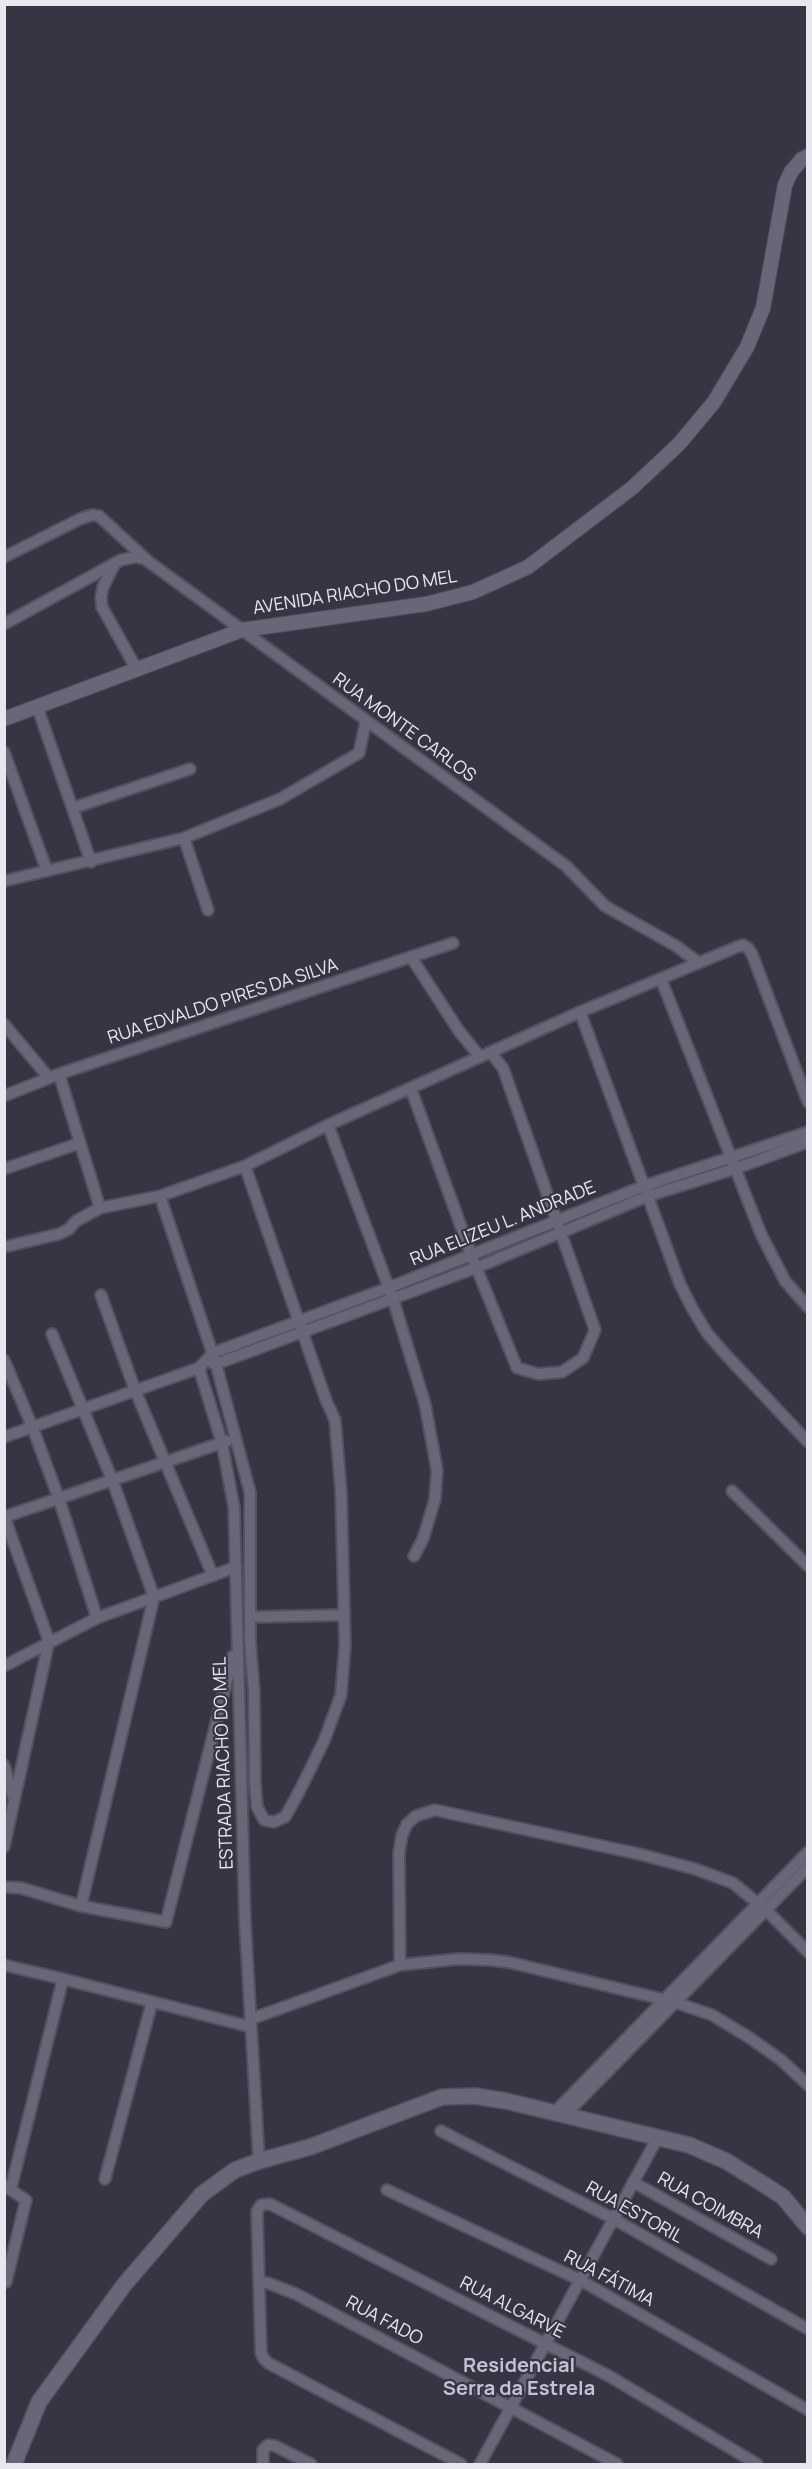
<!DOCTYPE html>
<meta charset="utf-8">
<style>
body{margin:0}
#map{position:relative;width:812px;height:2469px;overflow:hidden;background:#363543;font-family:Manrope,sans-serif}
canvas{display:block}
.frame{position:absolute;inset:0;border:6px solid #e8e7f0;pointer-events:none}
</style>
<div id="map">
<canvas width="812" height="2469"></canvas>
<div class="frame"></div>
</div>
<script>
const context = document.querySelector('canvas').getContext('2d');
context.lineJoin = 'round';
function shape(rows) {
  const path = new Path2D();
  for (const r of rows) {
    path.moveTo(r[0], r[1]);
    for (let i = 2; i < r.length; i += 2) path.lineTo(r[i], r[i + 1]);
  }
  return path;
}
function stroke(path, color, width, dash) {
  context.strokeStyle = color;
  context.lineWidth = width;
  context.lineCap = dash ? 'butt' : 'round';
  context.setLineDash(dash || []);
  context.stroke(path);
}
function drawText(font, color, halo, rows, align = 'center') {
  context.font = font + ' Manrope,sans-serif';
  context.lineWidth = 4.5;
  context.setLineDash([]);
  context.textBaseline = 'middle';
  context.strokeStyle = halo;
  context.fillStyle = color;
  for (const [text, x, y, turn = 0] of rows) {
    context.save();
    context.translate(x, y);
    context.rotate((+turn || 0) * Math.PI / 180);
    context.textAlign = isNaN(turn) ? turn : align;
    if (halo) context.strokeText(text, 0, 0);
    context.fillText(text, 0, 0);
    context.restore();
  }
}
const minor = shape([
 [4,557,80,519,92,515,99,516,149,562,566,866,605,906,676,946,699,963],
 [115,563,103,587,101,597,102,607,137,670],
 [4,624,121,560,136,557,145,559],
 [37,706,91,862],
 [4,752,47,871],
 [73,808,190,769],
 [184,838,208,910],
 [4,881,184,838,280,799,359,753,366,721],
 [411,957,459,1031,480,1057],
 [661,979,761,1234,785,1281,808,1307],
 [580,1012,680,1284,692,1308,707,1333,726,1355,808,1442],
 [4,1024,49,1078],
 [59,1074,100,1208],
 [411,1089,471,1254,517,1368,539,1374,562,1372,583,1358,595,1330,503,1068,491,1053],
 [4,1096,59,1074,453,943],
 [328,1125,393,1299,425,1404,437,1470,435,1499,423,1539,414,1556],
 [4,1169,80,1143],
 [160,1196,216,1364,250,1492,250,1641,254,1691,255,1782,257,1807,264,1820,274,1822,285,1817,299,1792,324,1741,341,1695,345,1645,341,1491,335,1420,326,1400,245,1166],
 [4,1247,59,1234,69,1229,76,1221,100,1208,160,1196,245,1166,328,1125,580,1012,737,947,743,945,748,948,752,954,808,1102],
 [101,1295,135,1390,213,1576],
 [52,1334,113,1482,154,1597,81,1906],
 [4,1360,32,1426,59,1499,97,1618],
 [212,1363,216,1364,478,1267,648,1196,737,1168,808,1142],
 [199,1368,222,1443,234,1507,245,1922,259,2161],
 [4,1437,199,1368,213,1353,388,1288,644,1186,808,1132],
 [732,1491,808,1566],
 [4,1516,49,1641,4,1847],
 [4,1517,227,1441],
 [250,1617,344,1615],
 [4,1666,97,1618,236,1567],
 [4,1765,14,1800],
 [4,1887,21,1888,81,1906,166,1922,233,1656],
 [4,1965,63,1979],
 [400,1965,399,1853,402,1835,407,1824,416,1816,435,1810,639,1854,695,1869,733,1883,766,1910,808,1952],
 [251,2019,400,1965,458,1959,490,1960,508,1962,674,2002,712,2015,750,2038,781,2060,808,2085],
 [554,2113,808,1852],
 [564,2116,808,1867],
 [441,2131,612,2218,808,2329],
 [105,2179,152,2002],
 [633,2182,771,2259],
 [5,2186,26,2200,6,2282],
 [11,2188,63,1979,251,2027],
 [387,2190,580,2280,808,2410],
 [259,2282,268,2283,296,2294,617,2464],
 [263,2464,263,2450,268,2445,275,2446,311,2464],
 [461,2464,268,2363,264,2359,261,2353,257,2211,261,2205,270,2204,609,2376,757,2464],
 [480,2464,658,2137]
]);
const tertiary = shape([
 [4,719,242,630,426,604,473,592,528,567,632,488,679,444,714,402,747,347,763,308,785,185,791,172,802,159,808,156]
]);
const secondary = shape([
 [14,2464,39,2402,124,2285,202,2194,235,2170,259,2161,310,2147,442,2097,475,2096,506,2101,689,2145,726,2161,771,2189,783,2197,808,2227]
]);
stroke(minor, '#53515d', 14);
stroke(tertiary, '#53515d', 16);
stroke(secondary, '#53515d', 18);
stroke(minor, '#686677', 10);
stroke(tertiary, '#686677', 14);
stroke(secondary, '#686677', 15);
drawText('18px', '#e8e7f0', '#363543', [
 ["AVENIDA RIACHO DO MEL",355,593,-9],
 ["RUA MONTE CARLOS",404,728,36],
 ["RUA EDVALDO PIRES DA SILVA",223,1002,-18],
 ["RUA ELIZEU L. ANDRADE",503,1224,-22],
 ["ESTRADA RIACHO DO MEL",224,1763,-92],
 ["RUA COIMBRA",710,2206,29],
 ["RUA ESTORIL",634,2213,29],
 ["RUA FÁTIMA",609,2279,28],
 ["RUA ALGARVE",512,2308,27],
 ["RUA FADO",384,2321,28]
]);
drawText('bold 20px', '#c3c1d3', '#363543', [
 ["Residencial",519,2366],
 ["Serra da Estrela",519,2389]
]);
</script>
